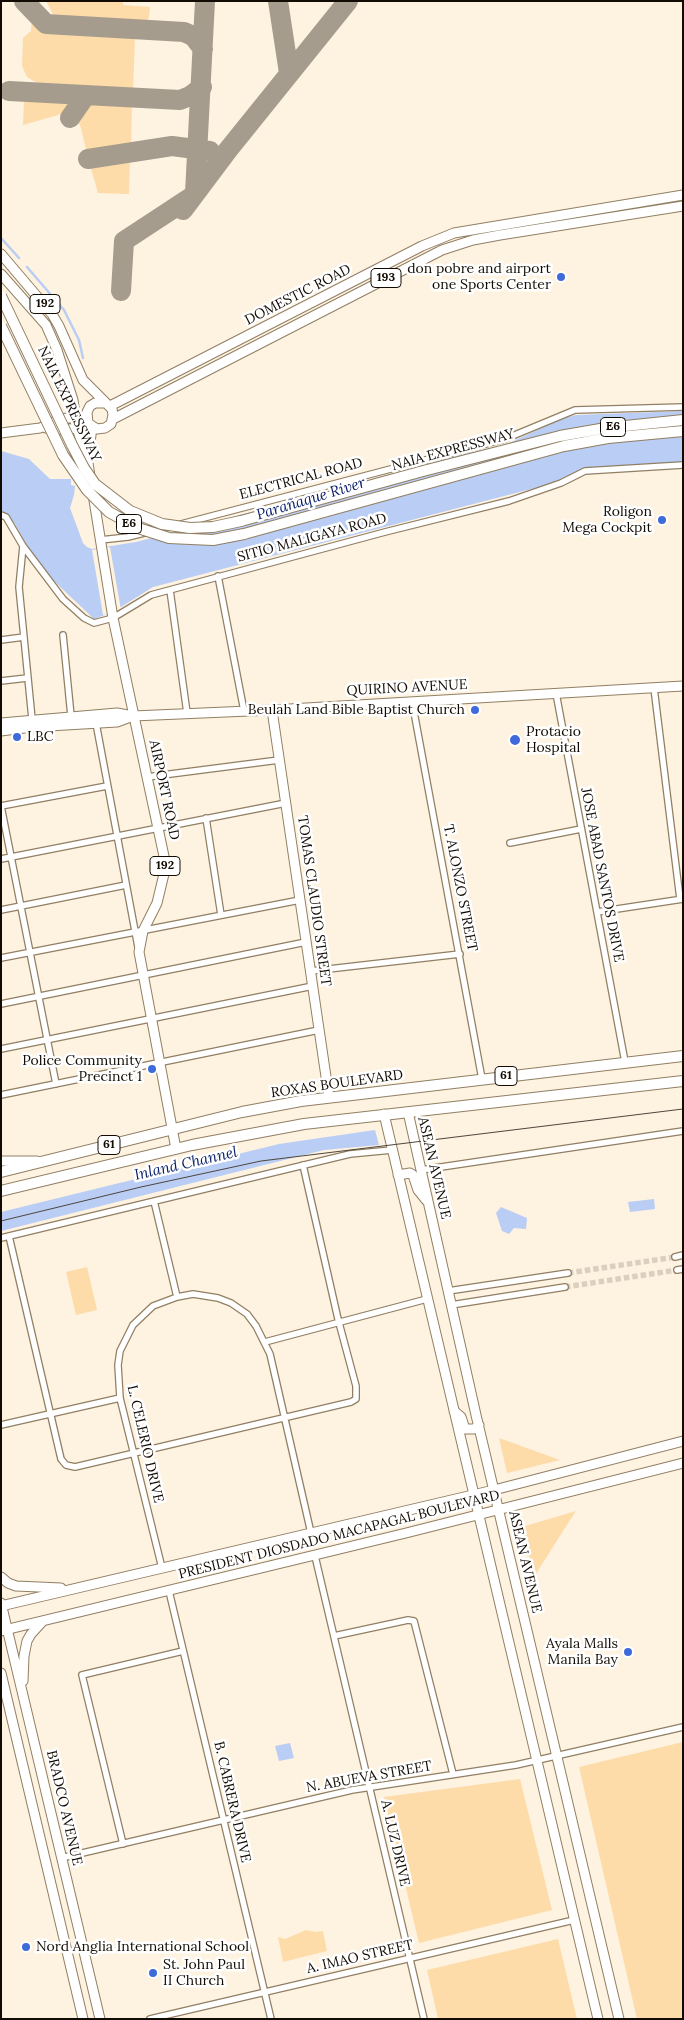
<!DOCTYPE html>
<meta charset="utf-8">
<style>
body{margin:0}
#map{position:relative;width:684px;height:2020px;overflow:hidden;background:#fef2e0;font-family:Lora,serif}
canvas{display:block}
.frame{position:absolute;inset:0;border:2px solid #120b03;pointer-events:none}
</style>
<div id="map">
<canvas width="684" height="2020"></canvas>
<div class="frame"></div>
</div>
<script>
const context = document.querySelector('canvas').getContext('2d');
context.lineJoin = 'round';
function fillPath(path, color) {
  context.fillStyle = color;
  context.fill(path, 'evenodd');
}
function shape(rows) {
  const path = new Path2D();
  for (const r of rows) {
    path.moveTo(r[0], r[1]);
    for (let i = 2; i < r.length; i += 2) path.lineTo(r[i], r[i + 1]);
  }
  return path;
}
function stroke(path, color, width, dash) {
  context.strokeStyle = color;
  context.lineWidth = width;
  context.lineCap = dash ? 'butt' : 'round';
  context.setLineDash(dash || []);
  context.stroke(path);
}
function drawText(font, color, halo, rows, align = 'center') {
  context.font = font + ' Lora,serif';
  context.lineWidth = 5;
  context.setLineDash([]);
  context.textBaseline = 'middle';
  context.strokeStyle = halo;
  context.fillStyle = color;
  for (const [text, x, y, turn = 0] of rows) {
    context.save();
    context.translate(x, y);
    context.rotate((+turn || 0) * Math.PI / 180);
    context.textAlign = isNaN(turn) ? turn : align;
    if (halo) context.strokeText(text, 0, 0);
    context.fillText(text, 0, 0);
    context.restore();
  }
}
fillPath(shape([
 [46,1,123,1,123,5,150,7,149,17,145,25,59,21,55,18],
 [32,17,44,28,53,31,135,36,133,91,45,88,27,77,22,66,23,38,31,31],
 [24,99,76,100,65,113,23,125],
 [94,101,132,102,131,146,87,153,80,125,75,122,88,102],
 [130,157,129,194,98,193,90,165],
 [87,1267,97,1310,76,1315,66,1272],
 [499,1438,560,1460,507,1473],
 [576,1511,563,1531,534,1577,522,1527],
 [683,1742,683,2019,637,2019,579,1767],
 [520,1779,552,1910,419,1943,384,1797],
 [306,1930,316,1932,323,1931,327,1951,283,1962,278,1937,285,1939],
 [558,1939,577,2019,438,2019,427,1970]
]), '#fddcaa');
fillPath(shape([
 [683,411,683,464,585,470,539,487,153,587,113,612,94,619,55,582,31,553,15,524,1,511,1,451,29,459,50,479,71,479,71,485,75,486,74,495,70,508,83,543,87,547,92,549,136,542,293,501,448,458,507,444,561,419,576,415],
 [375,1130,379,1145,324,1150,1,1231,1,1212,279,1144],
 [654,1199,655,1209,630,1212,628,1202],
 [501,1207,527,1218,526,1229,514,1228,509,1234,502,1231,496,1213],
 [290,1743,294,1758,279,1761,275,1746]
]), '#b9cdf5');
fillPath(shape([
 [110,547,121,610,117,613,103,615,92,550]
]), '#fef2e0');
stroke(shape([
 [1,238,19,258],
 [27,267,64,310,79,340,83,358]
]), '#b9cdf5', 2.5);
stroke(shape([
 [24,1,46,24,184,32,193,36,203,49],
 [278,1,289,73],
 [9,91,180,100,190,96,202,87],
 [70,118,86,95],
 [88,159,172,146,210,151],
 [195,193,205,1],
 [183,210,228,150,348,1],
 [121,291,124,241,191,197]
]), '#a69c8e', 20);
stroke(shape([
 [568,1273,675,1257],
 [565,1287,677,1270]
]), '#dbcfbf', 5.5, [5.5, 3]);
const street = shape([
 [1,515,6,517,23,546,63,599,84,618,94,623,113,618,151,595,385,532,509,501,561,483,585,471,683,465],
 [181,524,505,439,575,410,683,407],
 [100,540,128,537,168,527],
 [23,546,19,587,32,719],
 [218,576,244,711],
 [170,590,187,713],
 [63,635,71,716],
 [1,640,24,637],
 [1,681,27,678],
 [654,688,680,899],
 [556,693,625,1062],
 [412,701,482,1079],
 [96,723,138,947],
 [147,777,279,760],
 [1,806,56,1084],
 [1,806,107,786],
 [206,818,221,915],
 [510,843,581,829],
 [1,859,286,803],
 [1,910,126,885],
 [597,912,683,899],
 [1,958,300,900],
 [311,971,460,954],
 [1,1004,306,942],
 [1,1049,313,986],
 [1,1095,319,1030],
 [421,1170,683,1131],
 [154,1201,177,1297],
 [9,1236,61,1459,66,1465,75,1467,351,1402,356,1399,356,1386,338,1319,303,1165],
 [1,1238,350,1154,392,1150],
 [675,1257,683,1255],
 [677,1270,683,1269],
 [448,1291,568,1273],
 [451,1305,565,1287],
 [265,1342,427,1299],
 [1,1425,120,1398],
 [315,1556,424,2019],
 [162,1568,120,1398,118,1365,120,1351,133,1325,153,1306,177,1297,193,1294,218,1298,231,1303,247,1314,256,1326,270,1354,311,1533],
 [169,1591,271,2019],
 [334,1636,408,1620,414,1621,453,1774],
 [123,1844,82,1675,183,1651],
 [61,1858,352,1790,516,1765,683,1727],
 [150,2019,574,1920]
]);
const secondary = shape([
 [46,428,63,430,91,426],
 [1,433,40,428,60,419,86,416],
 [272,710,329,1097],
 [1,723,117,713,133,716,272,710,683,686],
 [1,731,32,727,117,722,133,716],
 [408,1112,476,1415,619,2019],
 [384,1114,598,2019],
 [1,1161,37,1161],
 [398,1175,410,1173,413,1175,418,1190,426,1200],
 [454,1411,461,1417,465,1429,474,1429,479,1425],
 [1,1577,8,1583,16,1586,61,1588],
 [1,1603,100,2019],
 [1,1606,494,1490,683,1441],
 [1,1631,406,1533,683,1463],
 [1,1673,83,2019],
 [23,1681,24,1656,27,1641,31,1634,42,1622]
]);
const primary = shape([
 [1,254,52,314,59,326,83,380,112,409,113,415,111,424,105,428,97,429,88,423,87,412,90,406,95,403,104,403],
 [1,274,46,325,57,350,73,400,77,428,88,463,90,476],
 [110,406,422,246,454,233,683,195],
 [113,419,442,250,473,240,500,235,683,206],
 [88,459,92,427],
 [93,494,113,618,165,861,164,874,157,903,143,931,139,952,176,1149]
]);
const highway = shape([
 [241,521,423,471,560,436,606,428,683,420],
 [244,534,564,446,608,438,683,431],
 [1,1172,242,1112,301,1101,683,1056],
 [1,1191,192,1145,304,1124,683,1081]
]);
stroke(street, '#917f63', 8);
stroke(secondary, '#917f63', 11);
stroke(primary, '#917f63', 11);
stroke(highway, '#917f63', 12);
stroke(street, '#fff', 5.5);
stroke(secondary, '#fff', 9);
stroke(primary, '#fff', 9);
stroke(highway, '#fff', 10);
stroke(shape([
 [1,1221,141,1187,261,1161,683,1109]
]), '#4e463c', 1);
const highwayBridge = shape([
 [1,296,72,445,84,468,95,484,130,511,162,524,190,528,213,527,241,521],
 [1,326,63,455,87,490,109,512,138,528,169,538,213,540,244,534]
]);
stroke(highwayBridge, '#917f63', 12, []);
stroke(highwayBridge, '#fff', 10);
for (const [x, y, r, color] of [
 [561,277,5,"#3e6adb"],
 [662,520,5,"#3e6adb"],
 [475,710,5,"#3e6adb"],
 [17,737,5,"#3e6adb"],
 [515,740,6,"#3e6adb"],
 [152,1069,5,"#3e6adb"],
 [628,1652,5,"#3e6adb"],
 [26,1947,5,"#3e6adb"],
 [153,1973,5,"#3e6adb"]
]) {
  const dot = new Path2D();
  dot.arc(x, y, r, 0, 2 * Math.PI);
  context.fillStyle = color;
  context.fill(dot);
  stroke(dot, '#fff', 2);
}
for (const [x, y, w] of [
 [386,278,30],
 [45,304,30],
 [613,427,25],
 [129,524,25],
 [165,866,30],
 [506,1076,22],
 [109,1145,22]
]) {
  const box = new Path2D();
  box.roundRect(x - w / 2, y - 9.5, w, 19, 4);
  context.fillStyle = '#fff';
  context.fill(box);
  stroke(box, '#120b03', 1);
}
drawText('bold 12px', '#120b03', null, [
 ["193",386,278],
 ["192",45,304],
 ["E6",613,427],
 ["E6",129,524],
 ["192",165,866],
 ["61",506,1076],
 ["61",109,1145]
]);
drawText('14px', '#120b03', '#fff', [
 ["don pobre and airport",551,269],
 ["one Sports Center",551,285],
 ["Roligon",652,512],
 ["Mega Cockpit",652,528],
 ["Beulah Land Bible Baptist Church",465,710],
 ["Protacio",526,732,"left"],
 ["Hospital",526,748,"left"],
 ["LBC",27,737,"left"],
 ["Police Community",142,1061],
 ["Precinct 1",142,1077],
 ["Ayala Malls",618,1644],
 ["Manila Bay",618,1660],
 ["Nord Anglia International School",36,1947,"left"],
 ["St. John Paul",163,1965,"left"],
 ["II Church",163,1981,"left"]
], 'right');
drawText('14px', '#120b03', '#fff', [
 ["DOMESTIC ROAD",298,295,-27],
 ["NAIA EXPRESSWAY",69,404,64],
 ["NAIA EXPRESSWAY",453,450,-15],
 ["ELECTRICAL ROAD",301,479,-15],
 ["SITIO MALIGAYA ROAD",312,538,-15],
 ["QUIRINO AVENUE",407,688,-3],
 ["AIRPORT ROAD",164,790,78],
 ["JOSE ABAD SANTOS DRIVE",602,875,79],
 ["T. ALONZO STREET",460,888,79],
 ["TOMAS CLAUDIO STREET",314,901,82],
 ["ROXAS BOULEVARD",337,1084,-8],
 ["ASEAN AVENUE",434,1168,77],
 ["L. CELERIO DRIVE",145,1444,77],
 ["PRESIDENT DIOSDADO MACAPAGAL BOULEVARD",339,1535,-14],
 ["ASEAN AVENUE",525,1562,77],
 ["N. ABUEVA STREET",369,1777,-10],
 ["B. CABRERA DRIVE",232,1802,77],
 ["BRADCO AVENUE",64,1808,77],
 ["A. LUZ DRIVE",395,1843,77],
 ["A. IMAO STREET",360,1957,-13]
]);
drawText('italic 15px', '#081e68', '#fff', [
 ["Parañaque River",311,499,-17],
 ["Inland Channel",186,1164,-13]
]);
</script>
